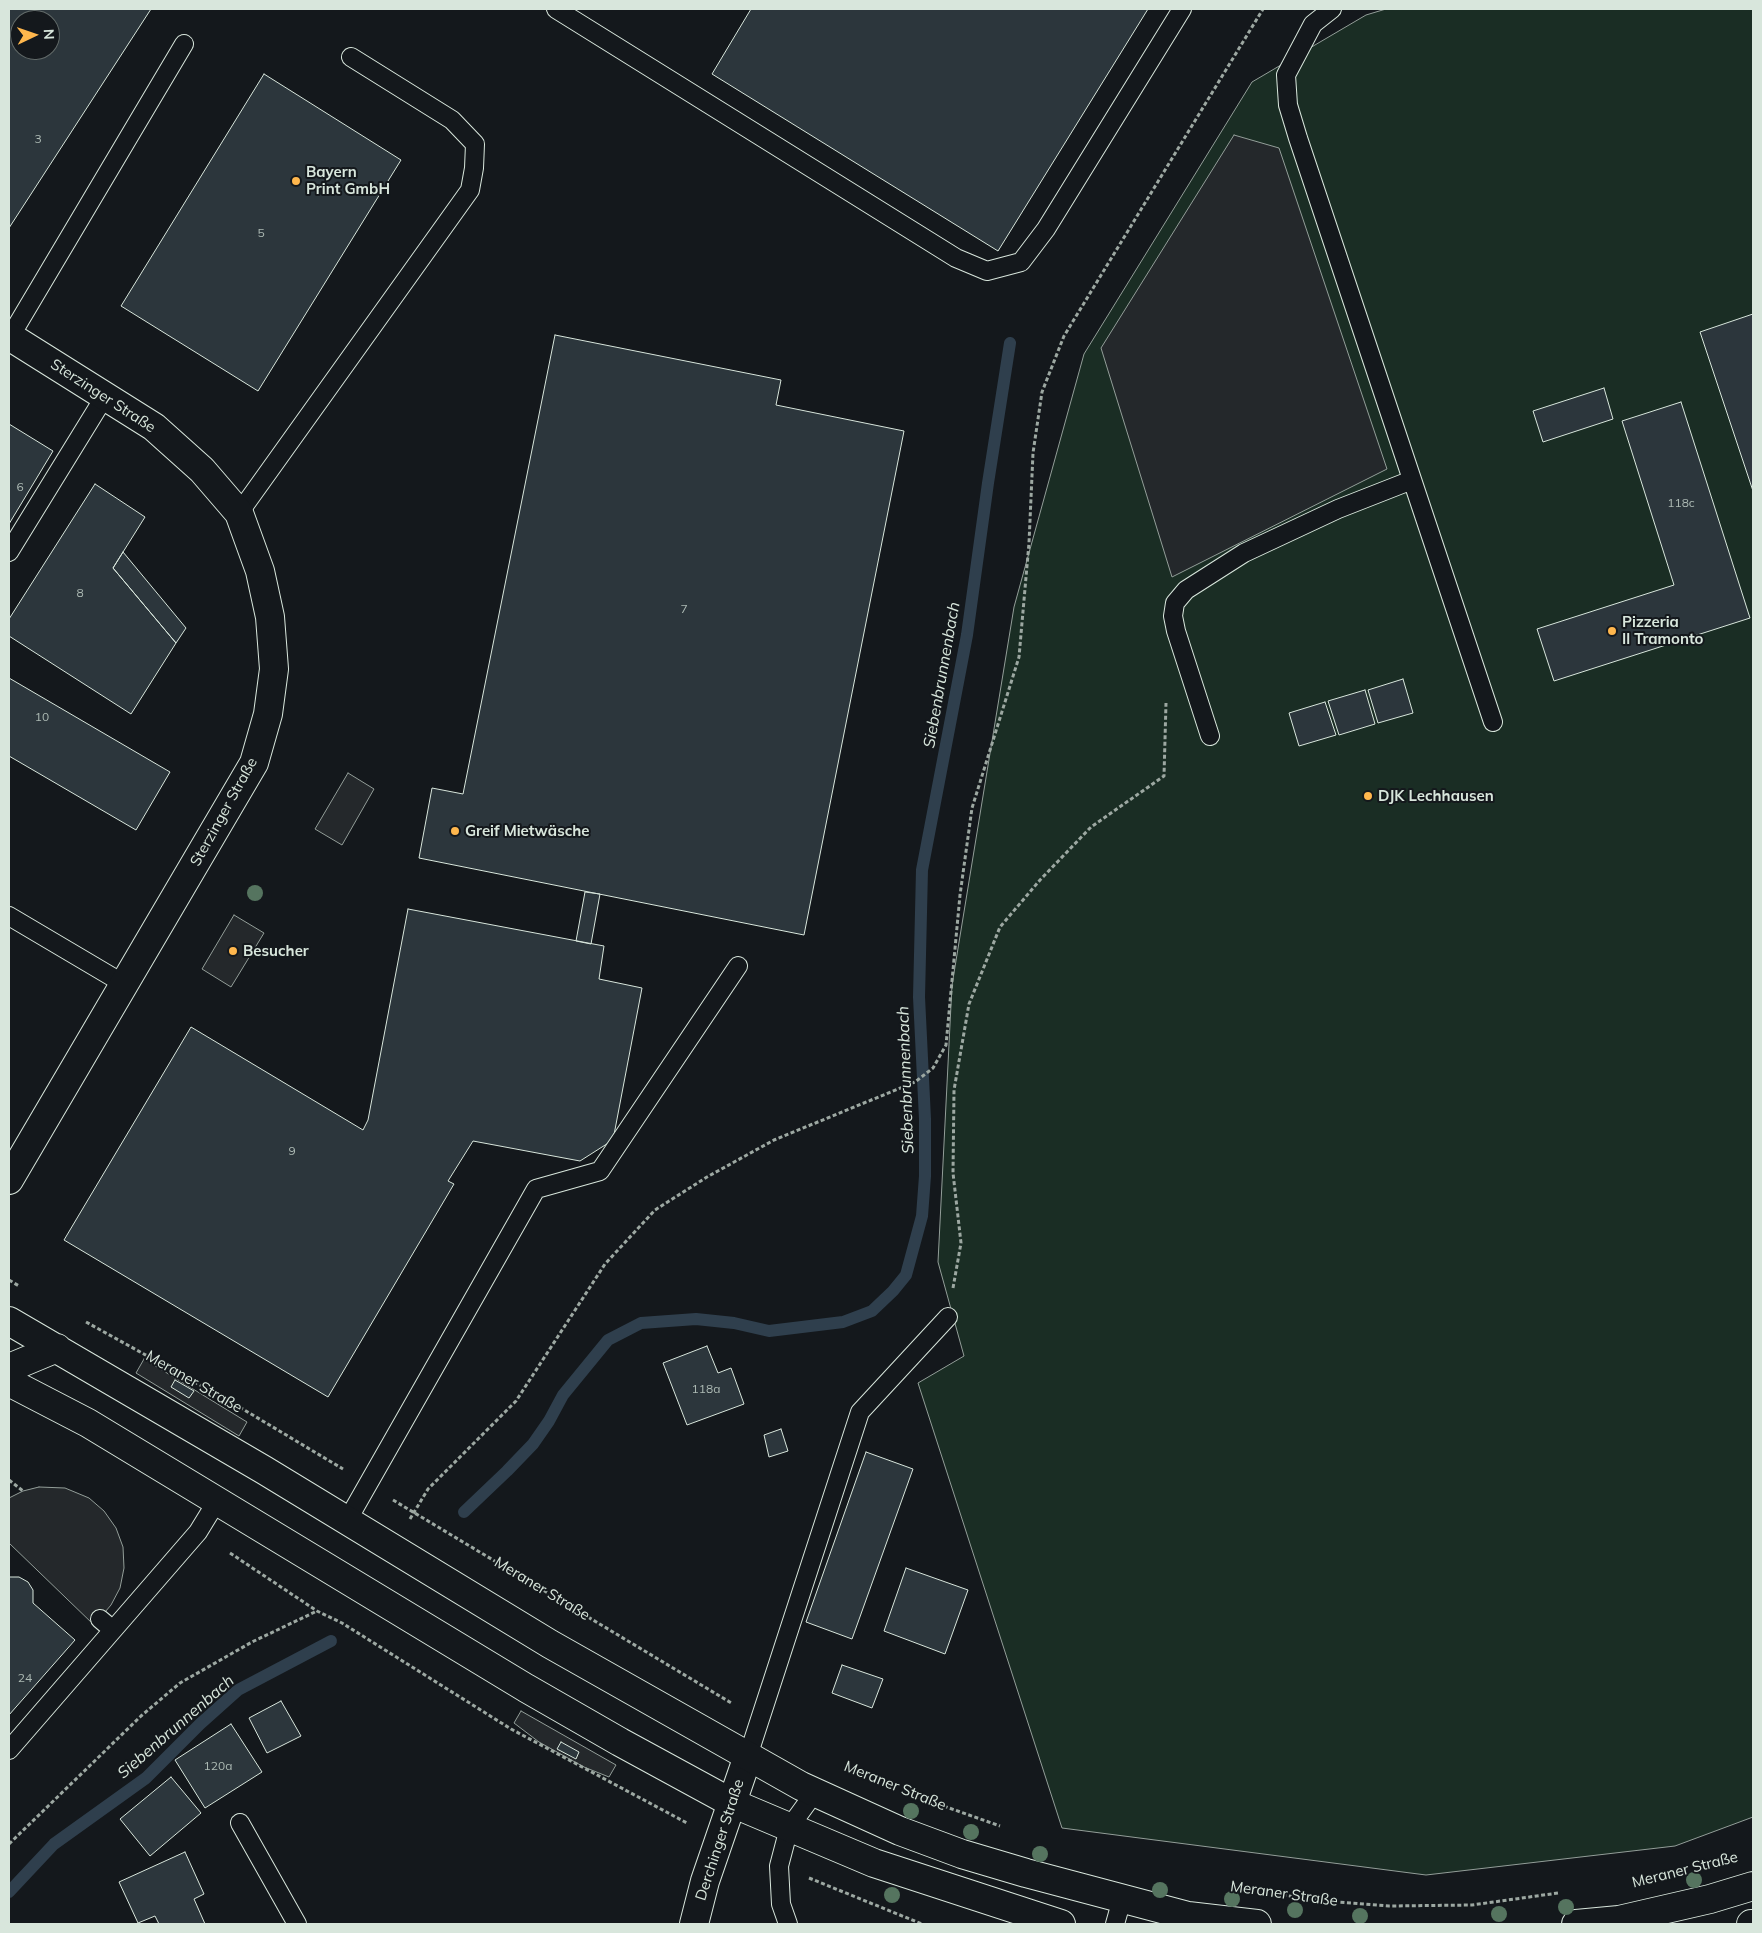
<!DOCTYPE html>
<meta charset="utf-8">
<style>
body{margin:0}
#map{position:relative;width:1762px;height:1933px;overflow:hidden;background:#14181c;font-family:Mulish,sans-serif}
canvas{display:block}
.frame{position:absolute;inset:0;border:10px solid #d8e6dc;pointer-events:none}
.north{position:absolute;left:10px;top:10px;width:50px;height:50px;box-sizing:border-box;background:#14181c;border:1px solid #626a69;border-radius:50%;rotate:87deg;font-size:14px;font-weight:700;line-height:20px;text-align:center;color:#d8e6dc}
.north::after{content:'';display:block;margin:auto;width:18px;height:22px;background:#ffb74d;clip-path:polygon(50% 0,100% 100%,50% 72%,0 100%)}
</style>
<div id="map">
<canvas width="1762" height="1933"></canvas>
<div class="frame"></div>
<div class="north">N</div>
</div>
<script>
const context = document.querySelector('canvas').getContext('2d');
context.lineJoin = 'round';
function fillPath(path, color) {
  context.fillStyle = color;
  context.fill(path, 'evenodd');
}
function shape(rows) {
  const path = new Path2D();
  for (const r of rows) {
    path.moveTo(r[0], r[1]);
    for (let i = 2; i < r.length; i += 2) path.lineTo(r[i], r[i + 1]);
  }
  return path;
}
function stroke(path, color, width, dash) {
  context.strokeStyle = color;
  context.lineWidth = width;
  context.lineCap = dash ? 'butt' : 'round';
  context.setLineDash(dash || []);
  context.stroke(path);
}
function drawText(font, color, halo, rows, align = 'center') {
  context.font = font + ' Mulish,sans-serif';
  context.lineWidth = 4;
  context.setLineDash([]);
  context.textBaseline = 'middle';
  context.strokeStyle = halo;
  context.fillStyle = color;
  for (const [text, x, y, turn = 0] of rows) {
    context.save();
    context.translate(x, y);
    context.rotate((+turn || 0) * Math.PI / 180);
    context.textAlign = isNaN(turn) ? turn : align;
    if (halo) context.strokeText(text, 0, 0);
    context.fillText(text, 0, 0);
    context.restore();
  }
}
const green = shape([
 [1386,9,1753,9,1753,1817,1675,1846,1426,1875,1062,1828,918,1383,964,1356,938,1262,952,985,1014,607,1084,354,1252,82,1366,15,1386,9]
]);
fillPath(green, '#1a2d24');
stroke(green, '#939e99', 1);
const parking = shape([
 [1234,135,1279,148,1387,469,1172,577,1101,348,1234,135],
 [348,773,374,789,342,845,315,829,348,773],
 [234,915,264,933,231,987,202,969,234,915],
 [144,1359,247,1422,239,1436,136,1373,144,1359],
 [39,1487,65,1488,89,1498,104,1511,116,1528,123,1547,124,1568,120,1588,111,1605,94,1625,9,1543,9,1498,23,1491,39,1487],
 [521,1711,616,1765,609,1777,584,1767,539,1742,514,1723,521,1711]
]);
fillPath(parking, '#24282b');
stroke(parking, '#939e99', 1);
stroke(shape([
 [464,1512,507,1471,533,1444,549,1421,563,1395,608,1340,641,1323,696,1319,734,1323,769,1331,843,1322,872,1311,893,1291,906,1275,922,1216,925,1176,925,1119,919,997,922,870,967,635,988,483,1010,343],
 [9,1892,54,1844,146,1778,200,1724,238,1690,331,1641]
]), '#2f3f4d', 12);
const building = shape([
 [9,9,151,9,9,228,9,9],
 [20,20,50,20,50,50,20,50,20,20],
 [751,9,1148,9,998,251,712,74,751,9],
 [264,74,401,160,258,391,121,306,264,74],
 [1753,314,1753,491,1700,332,1753,314],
 [555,335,781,380,776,405,904,431,804,935,419,858,432,788,463,794,555,335],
 [1604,388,1613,419,1543,442,1533,411,1604,388],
 [1681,402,1750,618,1554,681,1537,629,1674,585,1622,421,1681,402],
 [9,424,53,451,9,524,9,424],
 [95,484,145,517,113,568,176,643,131,714,9,636,9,619,95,484],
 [123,552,186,628,176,643,113,568,123,552],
 [9,678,170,772,136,830,9,756,9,678],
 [1403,679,1413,713,1378,723,1368,690,1403,679],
 [1365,690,1375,724,1339,735,1328,701,1365,690],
 [1325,702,1336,735,1299,746,1289,713,1325,702],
 [585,892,600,894,591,944,576,941,585,892],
 [408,909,604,946,599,979,642,988,613,1140,580,1161,473,1141,448,1181,454,1184,328,1397,64,1240,191,1027,363,1130,368,1120,408,909],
 [707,1346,718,1373,731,1368,744,1404,687,1425,663,1363,707,1346],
 [175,1380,194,1391,189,1398,171,1387,175,1380],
 [781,1429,788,1451,769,1457,764,1435,781,1429],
 [866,1452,913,1469,852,1639,806,1622,866,1452],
 [906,1568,968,1590,945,1654,884,1631,906,1568],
 [9,1577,19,1577,28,1582,33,1590,33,1603,75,1640,9,1715,9,1577],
 [842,1665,883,1679,872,1708,832,1693,842,1665],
 [281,1701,301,1736,267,1753,249,1718,281,1701],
 [231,1724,262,1772,205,1808,175,1760,231,1724],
 [561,1742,579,1752,576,1759,557,1749,561,1742],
 [171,1777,201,1813,150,1856,120,1819,171,1777],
 [185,1852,204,1894,194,1899,205,1924,159,1924,155,1916,138,1923,119,1882,185,1852]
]);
fillPath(building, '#2c363c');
stroke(building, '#d8e6dc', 1);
const lane = shape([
 [556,9,956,258,987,271,1021,262,1046,229,1182,9],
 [1332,9,1313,24,1286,75,1288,105,1298,138,1493,722],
 [10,337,184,44],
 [239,513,470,190,474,168,475,144,452,120,351,57],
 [9,552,105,396],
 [1210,736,1176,631,1173,616,1175,603,1186,590,1244,553,1338,509,1412,480],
 [9,916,124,984],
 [347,1521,536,1189,600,1171,738,966],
 [100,1619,113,1630],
 [9,1750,198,1532,217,1501],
 [748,1756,860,1412,948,1317],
 [240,1823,297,1924],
 [788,1924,781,1904,779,1866,789,1828,815,1792],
 [1115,1924,1122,1899]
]);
const street = shape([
 [9,336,154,427,202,470,239,513,260,571,270,617,274,669,268,714,254,763,9,1180],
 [694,1924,705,1881,748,1756]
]);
const secondary = shape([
 [9,1321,264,1470,550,1644,801,1786,900,1831,962,1854,1026,1873,1188,1916,1257,1924],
 [9,1368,57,1348],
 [9,1382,88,1423,526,1688,620,1742,732,1803,874,1863,1061,1924],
 [1576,1924,1619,1920,1710,1899,1753,1886],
 [1751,1924,1753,1924]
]);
stroke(lane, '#d8e6dc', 20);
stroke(street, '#d8e6dc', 30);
stroke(secondary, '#d8e6dc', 30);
stroke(shape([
 [9,1280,19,1286],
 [953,1288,961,1243,953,1173,954,1090,969,1004,1000,927,1040,880,1091,827,1164,776,1166,703],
 [86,1322,236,1405,343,1469],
 [9,1480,23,1491],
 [393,1500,733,1704],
 [410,1519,428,1489,516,1401,605,1264,655,1210,707,1177,774,1140,915,1082,933,1068,946,1045,960,895,972,808,1019,657,1029,543,1033,453,1042,392,1064,336,1263,9],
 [230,1553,317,1611,342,1623,511,1729,687,1823],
 [907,1793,1000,1826],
 [9,1844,141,1716,180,1683,252,1642,317,1611],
 [809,1878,922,1924],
 [1276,1894,1324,1901,1389,1906,1472,1905,1558,1893]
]), '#9da8a2', 3, [4, 2.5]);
stroke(lane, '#14181c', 18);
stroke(street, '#14181c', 28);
stroke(secondary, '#14181c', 28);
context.fillStyle = '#55745f';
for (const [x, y] of [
 [255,893],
 [911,1811],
 [971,1832],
 [1040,1854],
 [1694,1880],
 [1160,1890],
 [892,1895],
 [1232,1899],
 [1566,1907],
 [1295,1910],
 [1499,1914],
 [1360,1916]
]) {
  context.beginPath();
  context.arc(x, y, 8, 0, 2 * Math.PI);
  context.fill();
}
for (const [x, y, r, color] of [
 [296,181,5,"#ffb74d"],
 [1612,631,5,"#ffb74d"],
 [1368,796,5,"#ffb74d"],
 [455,831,5,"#ffb74d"],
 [233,951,5,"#ffb74d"]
]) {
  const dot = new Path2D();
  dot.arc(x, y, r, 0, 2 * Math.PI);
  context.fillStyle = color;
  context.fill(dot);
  stroke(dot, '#14181c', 2);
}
drawText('12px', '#adbab4', null, [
 ["3",38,139],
 ["5",261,233],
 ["6",20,487],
 ["118c",1681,503],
 ["8",80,593],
 ["7",684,609],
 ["10",42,717],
 ["9",292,1151],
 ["118a",706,1389],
 ["24",25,1678],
 ["120a",218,1766]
]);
drawText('bold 15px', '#d8e6dc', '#14181c', [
 ["Bayern",306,172],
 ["Print GmbH",306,189],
 ["Pizzeria",1622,622],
 ["Il Tramonto",1622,639],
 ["DJK Lechhausen",1378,796],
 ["Greif Mietwäsche",465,831],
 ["Besucher",243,951]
], 'left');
drawText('15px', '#d8e6dc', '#14181c', [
 ["Sterzinger Straße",103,396,33],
 ["Sterzinger Straße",224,812,-61],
 ["Meraner Straße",194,1382,30],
 ["Meraner Straße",542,1589,31],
 ["Meraner Straße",895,1786,22],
 ["Derchinger Straße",720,1840,-72],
 ["Meraner Straße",1685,1870,-14],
 ["Meraner Straße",1284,1894,8]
]);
drawText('italic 16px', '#d8e6dc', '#14181c', [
 ["Siebenbrunnenbach",942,675,-80],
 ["Siebenbrunnenbach",906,1080,-92],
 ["Siebenbrunnenbach",176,1727,-41]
]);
</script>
